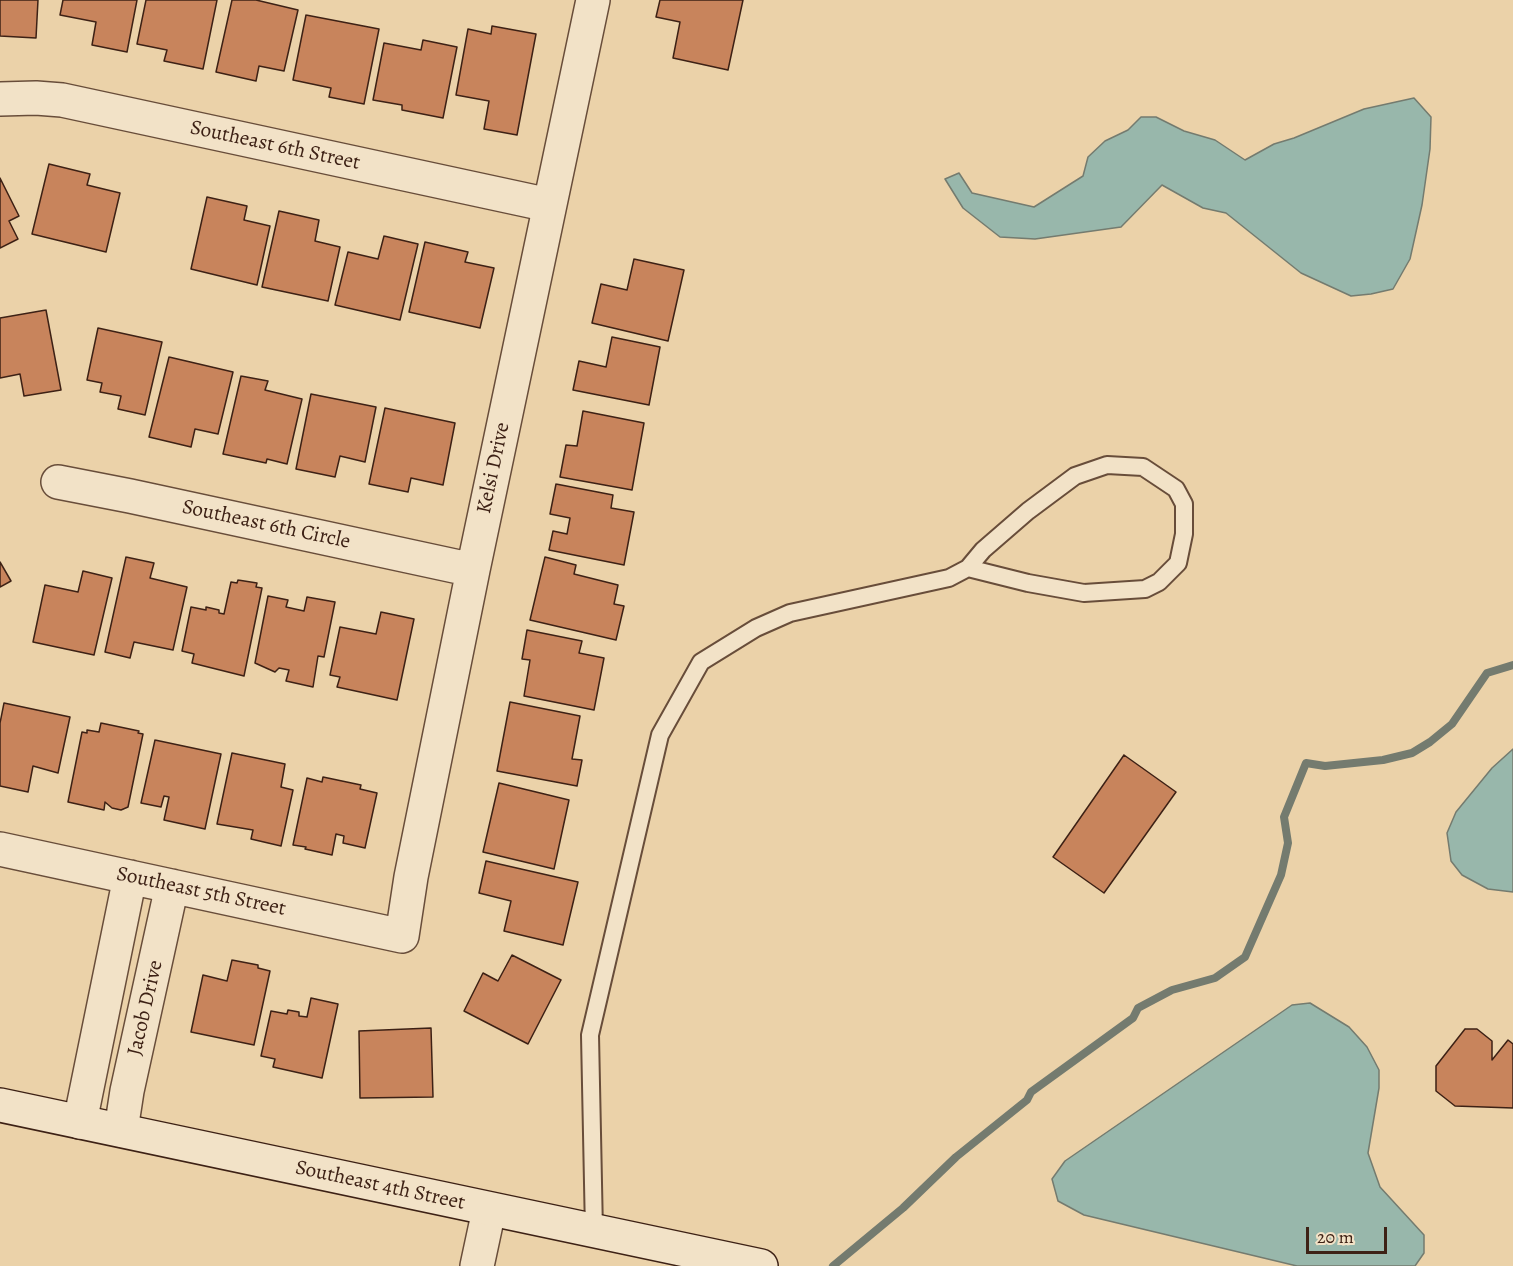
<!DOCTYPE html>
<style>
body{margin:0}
#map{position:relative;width:1513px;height:1266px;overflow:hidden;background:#ebd2a9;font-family:Alegreya,serif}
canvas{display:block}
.scale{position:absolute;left:1306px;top:1227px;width:81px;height:27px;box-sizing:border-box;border:3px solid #3d2115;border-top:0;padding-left:8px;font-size:18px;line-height:21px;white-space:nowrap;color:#3d2115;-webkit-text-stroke:4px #f2e2c7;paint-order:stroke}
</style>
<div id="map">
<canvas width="1513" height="1266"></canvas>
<div class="scale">20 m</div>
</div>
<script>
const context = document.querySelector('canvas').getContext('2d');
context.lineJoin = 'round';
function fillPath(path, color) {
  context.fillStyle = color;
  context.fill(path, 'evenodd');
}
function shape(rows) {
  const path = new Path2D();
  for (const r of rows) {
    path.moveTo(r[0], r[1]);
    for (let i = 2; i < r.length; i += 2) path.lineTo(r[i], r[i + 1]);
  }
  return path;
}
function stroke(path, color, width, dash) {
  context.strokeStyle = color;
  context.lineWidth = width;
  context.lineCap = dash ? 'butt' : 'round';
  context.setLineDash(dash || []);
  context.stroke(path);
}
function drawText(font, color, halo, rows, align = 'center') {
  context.font = font + ' Alegreya,serif';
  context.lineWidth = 4.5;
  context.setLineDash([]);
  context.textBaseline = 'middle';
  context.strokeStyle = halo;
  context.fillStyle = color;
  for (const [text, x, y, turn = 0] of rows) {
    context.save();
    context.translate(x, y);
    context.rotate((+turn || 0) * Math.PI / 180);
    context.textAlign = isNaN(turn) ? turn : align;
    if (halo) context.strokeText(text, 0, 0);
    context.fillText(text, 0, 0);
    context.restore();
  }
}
const water = shape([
 [1414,98,1431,117,1430,149,1422,205,1410,259,1393,289,1371,294,1351,296,1301,273,1226,213,1203,208,1162,185,1121,227,1035,239,1000,237,963,208,945,179,959,173,972,193,1034,207,1083,176,1088,157,1105,141,1128,130,1141,117,1156,117,1184,131,1215,140,1245,160,1274,144,1294,138,1364,109,1414,98],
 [1513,749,1513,892,1488,889,1462,875,1451,861,1447,833,1456,812,1492,768,1513,749],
 [1310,1003,1349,1027,1367,1047,1379,1070,1379,1088,1368,1153,1380,1187,1424,1235,1424,1253,1415,1266,1297,1266,1084,1215,1058,1201,1052,1179,1065,1161,1292,1005,1310,1003]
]);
fillPath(water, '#98b7ab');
stroke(water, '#747b6f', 1.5);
stroke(shape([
 [833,1266,903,1208,956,1157,1027,1100,1031,1092,1133,1018,1138,1008,1172,990,1215,978,1245,957,1281,875,1288,843,1284,817,1306,763,1325,766,1383,760,1412,753,1430,742,1452,724,1487,673,1513,665]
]), '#747b6f', 8);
const building = shape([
 [0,0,38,0,36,38,0,36,0,0],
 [63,0,137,0,127,52,92,45,96,22,60,15,63,0],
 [146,0,217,0,203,69,164,61,167,50,137,44,146,0],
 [232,0,256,0,298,10,284,71,259,66,256,81,216,72,232,0],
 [660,0,743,0,728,70,673,58,680,22,656,17,660,0],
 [306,15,379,29,364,104,329,97,331,88,293,80,306,15],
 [492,26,536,34,517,135,484,129,489,101,456,95,468,29,491,34,492,26],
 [423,40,457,47,443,118,402,110,402,105,373,100,384,43,421,50,423,40],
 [49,164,90,174,87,185,120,193,106,252,32,234,49,164],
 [0,178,19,216,9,221,18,239,0,248,0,178],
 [207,197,247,206,244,220,270,226,257,285,191,269,207,197],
 [279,211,319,220,315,241,340,247,328,301,262,287,279,211],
 [384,236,418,244,400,320,335,305,348,252,378,259,384,236],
 [425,242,468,252,465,262,494,268,480,328,409,312,425,242],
 [634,259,684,270,668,341,592,323,601,284,627,290,634,259],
 [46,310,61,390,24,396,20,374,0,378,0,318,46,310],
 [98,328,162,342,145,415,118,409,121,396,100,392,102,383,87,380,98,328],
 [612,337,660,347,649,405,573,390,579,361,606,367,612,337],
 [169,357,233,372,218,434,195,429,191,447,149,437,169,357],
 [241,376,268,381,265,390,302,399,287,464,267,459,266,463,223,454,241,376],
 [311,394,376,407,365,462,340,456,335,477,296,469,311,394],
 [385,408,455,423,443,485,411,478,408,492,369,484,385,408],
 [583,411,644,423,632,490,560,477,566,445,577,446,583,411],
 [556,484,613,495,611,508,634,512,624,565,549,550,553,531,567,534,570,518,550,514,556,484],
 [126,557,154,563,150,578,187,587,173,650,134,642,130,658,105,652,126,557],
 [545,557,576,565,574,574,618,585,614,604,624,606,616,640,530,620,545,557],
 [0,562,11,581,0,587,0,562],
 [83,571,112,578,94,655,33,642,45,585,78,592,83,571],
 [238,580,257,583,256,587,262,588,244,676,192,663,194,654,182,651,191,607,206,610,206,607,219,610,219,613,224,614,231,582,237,583,238,580],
 [268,596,288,600,286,607,304,611,307,597,335,602,324,657,318,656,313,687,286,681,289,670,279,668,275,672,255,663,268,596],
 [381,612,414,619,397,700,337,687,340,677,330,675,340,627,376,634,381,612],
 [527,630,582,641,579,653,604,658,594,710,524,696,530,660,522,659,527,630],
 [510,702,580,716,572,759,582,760,577,786,497,771,510,702],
 [4,703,70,717,58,773,33,766,28,792,0,786,0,723,4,703],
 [101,723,139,731,138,733,143,734,128,807,121,810,112,808,105,802,104,810,68,802,82,732,87,733,87,730,99,732,101,723],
 [155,740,221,754,205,829,164,820,169,797,164,796,161,807,141,803,155,740],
 [232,753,285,764,281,787,293,790,281,846,251,839,253,830,217,824,232,753],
 [1124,755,1176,792,1104,893,1053,857,1124,755],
 [323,777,361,785,360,789,377,793,365,848,343,843,344,836,336,834,332,855,305,849,306,847,293,845,307,778,322,782,323,777],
 [499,783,569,800,554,869,483,852,499,783],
 [486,861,578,882,563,945,504,931,511,901,479,893,486,861],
 [512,955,561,980,528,1044,464,1011,483,973,498,981,512,955],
 [232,960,258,965,258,968,270,971,254,1045,191,1032,203,975,227,981,232,960],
 [311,998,338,1004,322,1078,273,1067,275,1059,261,1056,271,1011,287,1014,288,1010,299,1012,299,1016,307,1017,311,998],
 [431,1028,433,1097,360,1098,359,1031,431,1028],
 [1465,1029,1477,1029,1492,1041,1492,1060,1508,1040,1513,1044,1513,1108,1455,1106,1436,1091,1436,1066,1465,1029]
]);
fillPath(building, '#c8845c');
stroke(building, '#3d2115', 1.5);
const lane = shape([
 [594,1232,590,1035,660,735,701,662,756,628,790,613,949,578,968,568,983,550,1028,511,1075,476,1107,465,1143,467,1176,489,1184,504,1184,534,1178,563,1159,582,1145,589,1084,593,1028,583,968,568]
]);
const street = shape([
 [0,99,36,98,62,100,549,205],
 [58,482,130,496,473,570],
 [0,849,402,936,411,877,473,570,593,0],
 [80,1122,130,877],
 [121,1130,127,1091,172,886],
 [477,1266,489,1210]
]);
const secondary = shape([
 [0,1105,761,1266]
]);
stroke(lane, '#684d3a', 20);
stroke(street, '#684d3a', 36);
stroke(secondary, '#3d2115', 36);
stroke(lane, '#f2e2c7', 16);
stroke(street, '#f2e2c7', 33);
stroke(secondary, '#f2e2c7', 33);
drawText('21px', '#3d2115', '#f2e2c7', [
 ["Southeast 6th Street",275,146,12],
 ["Kelsi Drive",494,468,-78],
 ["Southeast 6th Circle",266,525,12],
 ["Southeast 5th Street",201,892,12],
 ["Jacob Drive",146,1008,-77],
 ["Southeast 4th Street",380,1186,12]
]);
</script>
